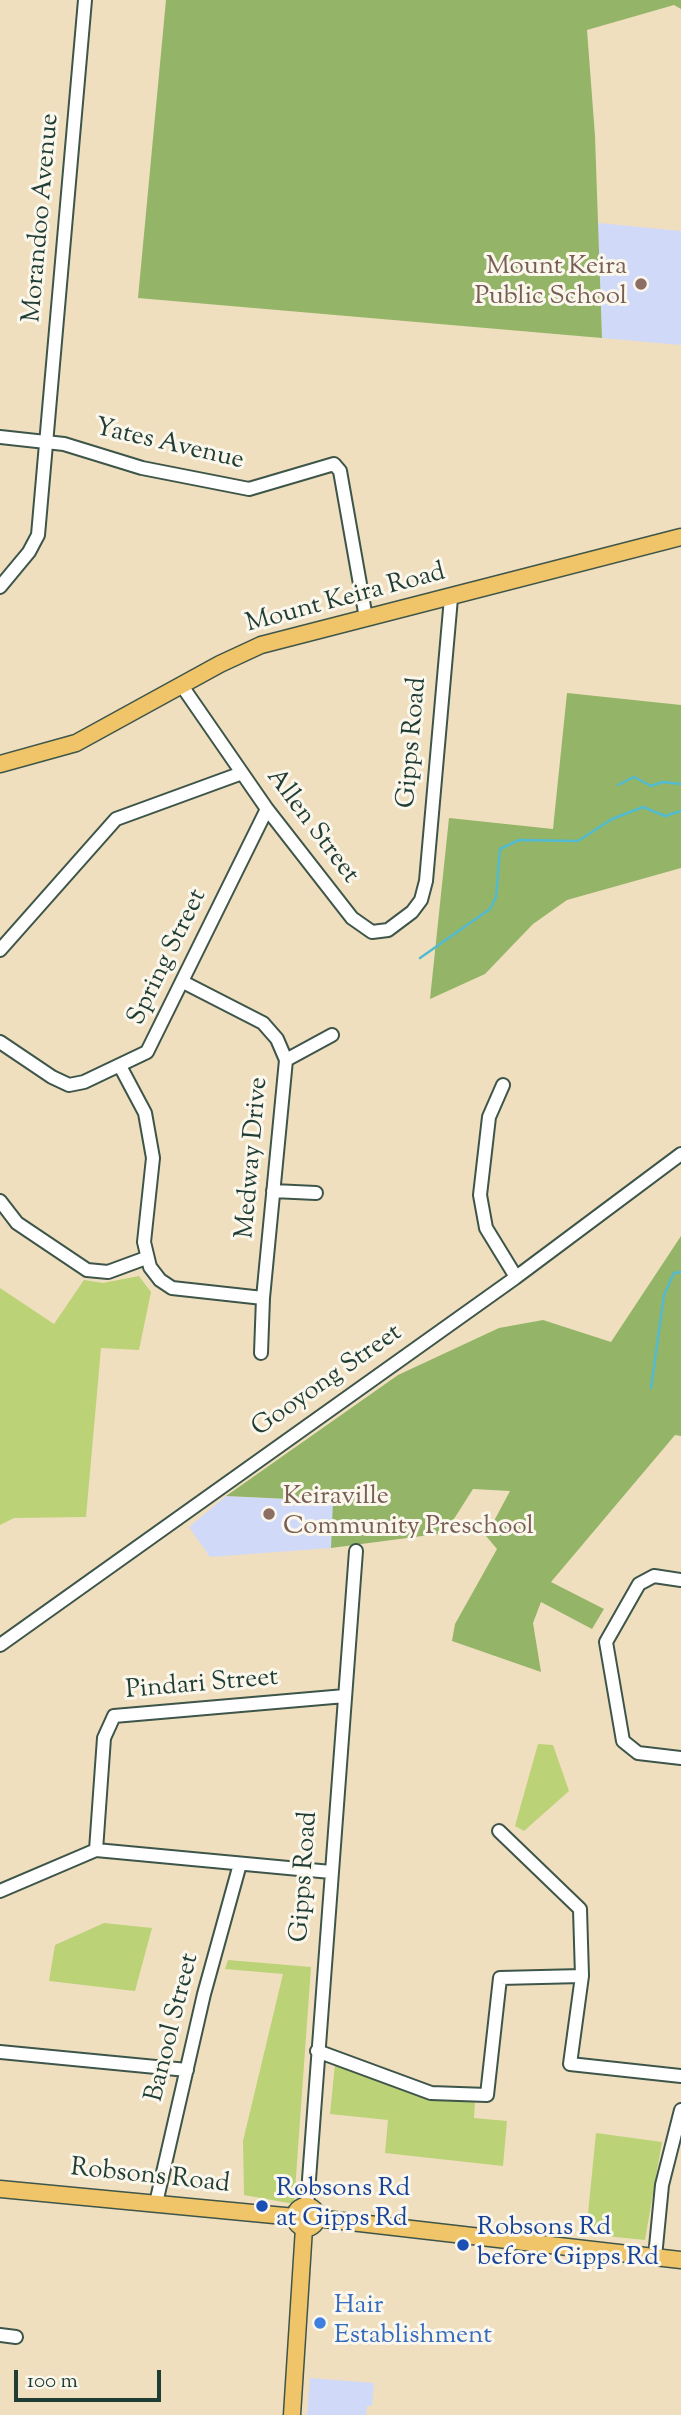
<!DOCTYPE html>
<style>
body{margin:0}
#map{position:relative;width:681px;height:2415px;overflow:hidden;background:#efdfbf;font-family:"Sorts Mill Goudy",serif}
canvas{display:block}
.scale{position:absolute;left:14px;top:2370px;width:147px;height:32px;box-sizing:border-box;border:4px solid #1f3d34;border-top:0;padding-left:9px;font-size:21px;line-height:24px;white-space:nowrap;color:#1f3d34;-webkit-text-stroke:5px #fbf7ec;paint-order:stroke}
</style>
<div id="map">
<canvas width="681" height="2415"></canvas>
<div class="scale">100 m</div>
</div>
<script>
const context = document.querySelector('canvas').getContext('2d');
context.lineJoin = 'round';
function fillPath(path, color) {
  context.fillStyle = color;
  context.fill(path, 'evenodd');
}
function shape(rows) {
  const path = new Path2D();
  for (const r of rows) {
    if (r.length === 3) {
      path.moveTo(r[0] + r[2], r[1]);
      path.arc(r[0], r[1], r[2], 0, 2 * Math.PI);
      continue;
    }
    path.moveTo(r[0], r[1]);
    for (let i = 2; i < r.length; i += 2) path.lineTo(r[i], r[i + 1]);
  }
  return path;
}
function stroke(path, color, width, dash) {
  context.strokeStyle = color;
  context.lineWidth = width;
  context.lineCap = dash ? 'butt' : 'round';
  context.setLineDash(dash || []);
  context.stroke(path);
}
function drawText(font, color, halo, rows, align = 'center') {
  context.font = font + ' "Sorts Mill Goudy",serif';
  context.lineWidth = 6;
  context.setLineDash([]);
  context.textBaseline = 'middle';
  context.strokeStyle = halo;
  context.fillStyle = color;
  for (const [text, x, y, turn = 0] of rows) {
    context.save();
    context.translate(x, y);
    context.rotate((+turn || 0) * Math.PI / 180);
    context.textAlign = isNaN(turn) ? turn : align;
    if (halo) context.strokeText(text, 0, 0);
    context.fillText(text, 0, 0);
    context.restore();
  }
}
fillPath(shape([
 [598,223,681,231,681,345,602,338],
 [226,1496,334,1501,331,1548,210,1557,189,1527],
 [310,2378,374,2383,372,2406,367,2406,366,2415,307,2415]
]), '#d1d9f9');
fillPath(shape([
 [139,1276,151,1292,139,1350,101,1348,86,1517,14,1518,0,1525,0,1288,54,1324,84,1280,103,1283],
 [538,1744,553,1745,569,1791,524,1831,515,1826],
 [104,1923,152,1928,135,1991,49,1981,55,1945],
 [228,1960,311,1967,294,2204,244,2195,243,2141,283,1974,225,1969],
 [335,2064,353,2068,375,2080,412,2093,475,2101,474,2118,507,2121,503,2166,385,2153,388,2120,330,2114],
 [596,2133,662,2142,645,2240,586,2234]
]), '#bbd276');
fillPath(shape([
 [166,0,681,0,681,9,674,5,587,30,595,136,602,338,138,298],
 [567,693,681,705,681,868,567,900,533,924,485,974,430,999,449,818,553,829],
 [681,1236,681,1436,675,1435,551,1582,604,1609,592,1629,541,1602,533,1623,541,1672,452,1641,455,1624,497,1549,486,1536,510,1491,473,1489,445,1533,331,1548,333,1501,226,1496,398,1375,499,1328,543,1320,611,1342]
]), '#94b467');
stroke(shape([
 [618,785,634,777,651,786,663,782,681,784],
 [420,958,490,909,496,897,500,849,519,840,578,841,612,819,643,807,665,816,681,811],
 [651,1388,664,1295,674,1273,681,1272]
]), '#53bbd0', 2.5);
const minor = shape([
 [0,437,64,444,142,468,249,489,334,464,340,471,366,618],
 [0,587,29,552,38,535,85,0],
 [182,686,267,809,352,918,372,932,388,930,412,912,421,900,426,881,451,598],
 [0,950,116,819,242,773],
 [183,982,263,1023,277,1039,286,1060,263,1298,261,1353],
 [0,1042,52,1077,69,1085,84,1082,147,1052,267,809],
 [286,1060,332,1035],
 [120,1066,145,1113,153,1158,144,1242,150,1267,160,1280,172,1288,263,1298],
 [503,1085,489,1117,480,1195,486,1228,516,1277],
 [273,1191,316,1193],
 [0,1201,17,1223,87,1270,108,1272,146,1258],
 [681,1580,654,1576,639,1584,606,1642,623,1741,638,1753,681,1758],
 [0,1645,515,1278,681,1154],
 [499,1831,580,1909,582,1976,570,2064,681,2076],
 [96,1850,104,1738,114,1716,345,1696],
 [0,1891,96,1850,331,1872],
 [317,2051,431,2093,487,2095,500,1978,582,1976],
 [0,2052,187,2070],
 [156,2203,204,1994,240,1864],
 [307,2206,356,1551],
 [655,2257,662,2185,681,2110],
 [0,2335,16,2337]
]);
const major = shape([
 [0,764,76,743,220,664,261,645,681,537],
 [0,2189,295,2217],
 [306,2217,11],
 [316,2218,681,2260],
 [292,2415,304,2228]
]);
stroke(minor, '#3e5549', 16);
stroke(major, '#3e5549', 19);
stroke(minor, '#fff', 12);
stroke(major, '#f0c469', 16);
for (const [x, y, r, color] of [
 [641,284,7,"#8d6e63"],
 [269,1514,7,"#8d6e63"],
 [262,2206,7,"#1a4fb4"],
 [463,2245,7,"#1a4fb4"],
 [320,2323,7,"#3f7fe0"]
]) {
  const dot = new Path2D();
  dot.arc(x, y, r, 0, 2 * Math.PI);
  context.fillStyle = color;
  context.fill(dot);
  stroke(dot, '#fbf7ec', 2.5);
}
drawText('26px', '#1f3d34', '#fbf7ec', [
 ["Morandoo Avenue",43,218,-85],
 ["Yates Avenue",169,446,13],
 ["Mount Keira Road",346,600,-15],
 ["Gipps Road",414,743,-85],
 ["Allen Street",311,827,53],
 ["Spring Street",169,958,-64],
 ["Medway Drive",254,1158,-85],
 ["Gooyong Street",328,1382,-35],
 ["Pindari Street",202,1686,-5],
 ["Gipps Road",306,1877,-86],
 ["Banool Street",174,2028,-76],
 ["Robsons Road",150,2178,6]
]);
drawText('26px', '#785e54', '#fbf7ec', [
 ["Mount Keira",627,269],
 ["Public School",627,299],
 ["Keiraville",283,1499,"left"],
 ["Community Preschool",283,1529,"left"]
], 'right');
drawText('26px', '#164399', '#fbf7ec', [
 ["Robsons Rd",276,2191],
 ["at Gipps Rd",276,2221],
 ["Robsons Rd",477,2230],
 ["before Gipps Rd",477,2260]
], 'left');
drawText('26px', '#366cbe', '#fbf7ec', [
 ["Hair",334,2308],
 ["Establishment",334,2338]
], 'left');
</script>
